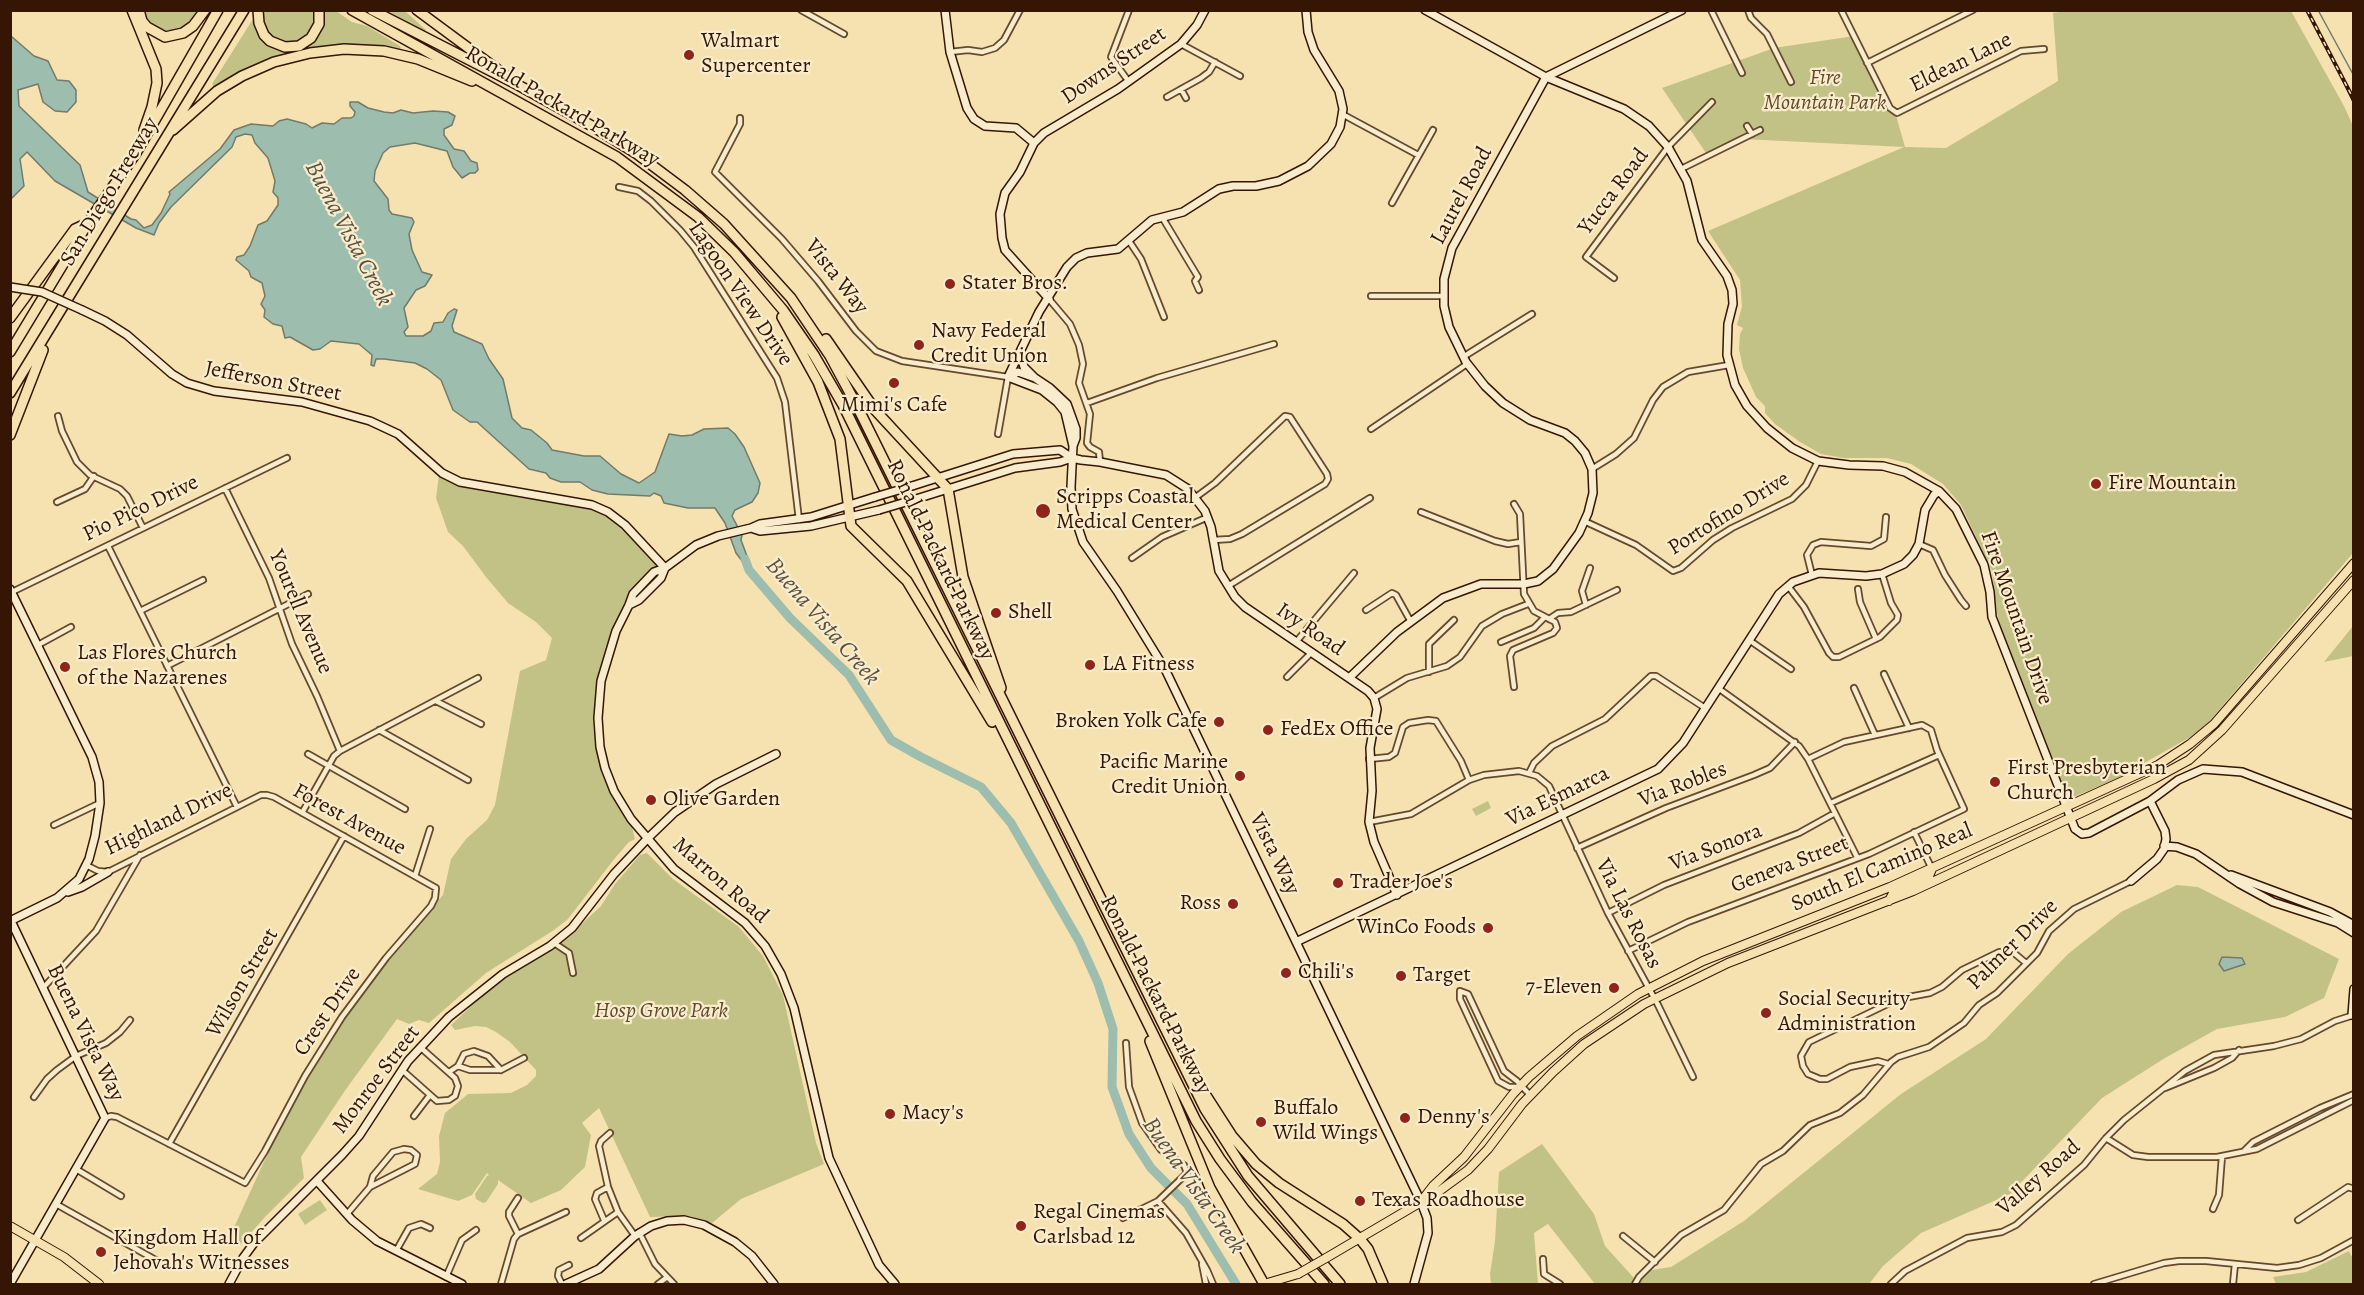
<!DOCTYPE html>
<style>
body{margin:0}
#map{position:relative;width:2364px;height:1295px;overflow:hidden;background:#f6e2b0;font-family:Alegreya,serif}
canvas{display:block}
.frame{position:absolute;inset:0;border:12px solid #351604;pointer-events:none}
</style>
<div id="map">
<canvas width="2364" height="1295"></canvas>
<div class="frame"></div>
</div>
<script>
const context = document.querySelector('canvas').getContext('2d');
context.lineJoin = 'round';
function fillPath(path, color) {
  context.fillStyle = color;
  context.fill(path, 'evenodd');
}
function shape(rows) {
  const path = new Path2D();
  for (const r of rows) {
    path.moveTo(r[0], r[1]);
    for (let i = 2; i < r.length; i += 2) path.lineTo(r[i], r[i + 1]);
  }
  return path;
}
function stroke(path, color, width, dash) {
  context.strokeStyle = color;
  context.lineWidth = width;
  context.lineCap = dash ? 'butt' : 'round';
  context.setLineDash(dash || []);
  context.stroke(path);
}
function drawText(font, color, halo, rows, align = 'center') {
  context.font = font + ' Alegreya,serif';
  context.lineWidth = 4.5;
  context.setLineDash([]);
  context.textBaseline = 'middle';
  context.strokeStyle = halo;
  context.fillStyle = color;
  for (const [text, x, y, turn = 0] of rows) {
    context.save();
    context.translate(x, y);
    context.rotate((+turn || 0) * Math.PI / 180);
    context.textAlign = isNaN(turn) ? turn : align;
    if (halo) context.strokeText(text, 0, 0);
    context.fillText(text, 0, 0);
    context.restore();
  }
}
fillPath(shape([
 [262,10,317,11,315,27,303,40,291,44,277,42,264,29],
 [324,10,336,11,352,22,367,26,400,46,401,48,398,50,322,47,311,48,262,62,215,88,212,84,253,19,284,50,321,28],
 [2072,10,2291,11,2344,106,2353,126,2353,553,2201,731,2116,779,2071,798,2066,796,2000,626,1997,613,1992,571,1961,505,1943,484,1911,464,1887,458,1843,458,1821,454,1800,442,1775,424,1765,413,1765,406,1756,397,1743,368,1739,349,1740,334,1743,328,1737,325,1742,306,1740,280,1708,231,1904,147,1743,139,1708,156,1662,88,1774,48,1854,36,1895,112,1905,147,1946,148,2058,81,2053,13],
 [144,11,199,11,183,28,169,32,153,26,148,21],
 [388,11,405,11,426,30,425,32],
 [439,475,459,485,482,491,574,503,596,509,627,529,661,567,633,595,601,671,599,751,631,823,635,839,629,842,615,858,568,919,554,930,486,973,429,1023,419,1020,409,1024,397,1019,344,1092,301,1157,304,1178,265,1217,240,1245,233,1243,232,1232,277,1133,297,1096,336,1029,383,966,443,895,451,859,466,839,487,820,495,805,520,671,546,660,552,638,536,622,508,603,486,577,463,546,448,532,436,498],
 [2353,626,2353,656,2324,662],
 [1488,801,1491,808,1476,816,1472,809],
 [647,853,673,879,739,927,763,956,783,995,816,1143,824,1164,741,1199,712,1223,690,1216,650,1217,599,1108,582,1123,591,1135,585,1167,561,1190,531,1203,498,1180,498,1184,486,1202,483,1203,476,1199,475,1194,487,1176,489,1175,487,1173,472,1195,458,1201,418,1189,437,1174,440,1162,439,1136,445,1113,468,1094,511,1093,527,1085,536,1076,536,1070,510,1042,496,1032,486,1027,475,1026,455,1030,451,1025,508,972,564,940,601,906,615,884,640,855],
 [2177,885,2198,887,2339,959,2324,998,2285,1017,2217,1029,2165,1058,2102,1098,2010,1194,1921,1233,1883,1266,1869,1284,1635,1284,1645,1271,1671,1267,1744,1221,1901,1094,1986,1039,2068,954,2121,912],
 [1542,1144,1594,1214,1605,1246,1634,1278,1632,1284,1595,1284,1548,1224,1534,1233,1538,1284,1491,1284,1490,1274,1495,1241,1499,1172],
 [320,1200,327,1210,305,1225,298,1214],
 [2349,1251,2353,1259,2353,1284,2276,1284,2273,1277,2306,1272]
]), '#c2c287');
const water = shape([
 [11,36,34,56,48,61,57,80,69,81,76,90,76,102,67,112,55,111,43,102,38,84,18,90,19,106,80,165,88,192,131,219,136,220,144,228,152,225,161,213,170,194,169,192,220,149,234,130,251,124,273,126,279,121,287,119,306,124,312,128,322,123,334,124,342,118,351,118,354,116,355,112,350,106,350,102,358,102,368,108,384,112,393,113,401,110,413,113,433,111,448,112,455,116,452,125,444,129,444,135,454,149,464,151,471,161,477,163,478,170,475,173,470,173,462,178,453,167,447,151,415,143,390,147,383,153,375,171,374,181,388,199,389,210,392,214,412,218,414,222,409,234,412,250,422,272,432,275,425,286,416,290,404,308,408,327,404,332,406,336,423,336,431,331,434,323,443,322,448,313,454,309,457,310,452,326,454,332,482,344,489,359,503,379,512,418,522,428,531,430,547,443,552,450,584,456,600,456,621,474,639,483,655,472,669,434,682,436,692,435,704,429,728,428,735,434,744,447,760,483,758,493,752,502,735,510,732,516,742,535,741,540,751,567,749,570,736,553,725,523,715,508,688,508,664,503,661,496,654,493,650,496,608,494,592,490,580,482,561,482,550,478,546,473,529,469,477,422,470,422,453,410,441,380,427,369,415,363,384,359,376,359,374,366,371,365,372,355,359,344,331,341,320,349,313,350,290,337,285,338,282,326,273,324,264,317,265,310,261,304,265,296,262,283,251,277,249,271,236,260,237,257,244,255,250,246,258,225,267,221,278,205,278,198,273,192,275,181,268,158,255,143,252,135,245,134,236,137,232,147,171,207,159,223,154,235,136,228,55,181,27,152,20,159,24,186,11,199,11,36],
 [2222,957,2242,958,2245,964,2224,971,2219,964,2222,957]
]);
fillPath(water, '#9dbdae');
stroke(water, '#737a6a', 1.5);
stroke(shape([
 [2318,10,2354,76]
]), '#737a6a', 1.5);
stroke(shape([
 [745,559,749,570,790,618,849,675,891,740,921,757,981,787,1011,823,1079,941,1098,983,1113,1029,1112,1087,1129,1134,1151,1168,1187,1204,1236,1284]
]), '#9dbdae', 9);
const street = shape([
 [801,10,844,34],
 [1129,10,1111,57,1129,82],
 [1711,10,1742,73],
 [1748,10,1751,18,1767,34,1791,82],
 [1841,10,1890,108,1897,113,2021,51,2044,49],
 [1181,44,1240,76],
 [950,52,968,50,982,52,995,48,1004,40,1020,10],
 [1867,63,1973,10],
 [1181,89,1186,98],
 [1167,97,1201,78,1209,72,1215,62],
 [1342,114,1418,155],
 [740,118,740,124,715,172,782,239,818,281,856,331,876,351,902,361,1008,377,998,434],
 [1747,126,1752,134],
 [1681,169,1760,130],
 [619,187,638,191,651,201,680,230,694,247,777,378,785,402,799,520],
 [1392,203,1433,130],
 [1162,217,1198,277,1195,281,1199,290],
 [1129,241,1141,259,1164,317],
 [1614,278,1586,257,1668,147,1712,102],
 [1371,296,1443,296],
 [1049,299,1070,324,1079,345,1083,364,1079,383,1090,414,1087,443,1090,447,1099,452,1100,462],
 [1463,357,1532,314],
 [1087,403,1157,378,1274,344],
 [58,416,62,431,77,462,90,475,120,489,127,496,143,528],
 [1371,429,1467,364],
 [1592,469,1616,454,1634,438,1653,400,1663,387,1688,372,1729,365],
 [225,488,269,578,292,644,317,696,340,751],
 [1196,497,1215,483,1285,416,1290,417,1327,474,1328,479,1325,484,1242,534,1230,539,1213,540],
 [57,502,85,489,94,476],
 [1514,504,1520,514,1524,594,1534,611,1555,622,1557,628,1553,633,1513,650,1510,656,1514,687],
 [1421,512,1495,541,1508,544,1521,542],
 [1584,521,1636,545,1673,571,1681,568,1713,540,1732,528,1792,499,1806,485,1818,461],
 [1919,544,1933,550,1945,575,1961,600,1966,606],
 [108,546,237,807],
 [1132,558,1162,537,1208,517],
 [1812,575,1807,555,1813,545,1821,542,1871,546,1884,539,1886,517],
 [1228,586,1370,498],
 [1788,586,1804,607,1829,653,1833,657,1839,657,1880,637,1897,620,1898,615,1891,603,1882,574],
 [1858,589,1860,602,1876,639],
 [12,592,287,458],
 [1586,605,1582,591,1590,568],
 [1366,610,1392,593,1396,595,1411,622],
 [140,611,203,580],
 [1549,619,1558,613,1571,612,1617,590],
 [1749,640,1791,669],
 [1296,642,1354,573],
 [1501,642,1534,628,1545,617],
 [38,645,71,627],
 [167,666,308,594],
 [1429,672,1429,644,1454,620],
 [1884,674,1909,728],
 [1287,677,1311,653],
 [1718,688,1799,746,1808,759,1857,857],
 [1854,688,1875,735],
 [1374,698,1407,678,1447,666,1460,657,1482,626,1502,614,1528,604],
 [436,701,481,724],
 [379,730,468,780],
 [308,754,405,809],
 [1369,759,1389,757,1395,753,1403,727,1409,723,1428,720,1436,721,1461,761,1469,780],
 [1529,773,1534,763,1552,746,1605,719,1651,676,1656,676,1705,708],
 [1831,803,1939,755],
 [302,813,334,756,340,751,478,678],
 [1369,822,1411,814,1469,780,1484,775,1519,771,1537,776,1549,786,1608,913,1658,1005,1693,1077],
 [54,825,100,803],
 [1914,832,1932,869],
 [1577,848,1666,808,1754,775,1770,768,1795,742],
 [86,865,98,871,108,872,261,795,267,795,274,797,436,888,435,898,431,906,386,958,342,1017,305,1076,265,1151,245,1183,117,1117,111,1116,105,1118],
 [415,876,430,829],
 [1608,913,1664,885,1799,833,1835,813],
 [554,943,569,953,573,973],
 [1628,951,1688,922,1869,854,1964,809,1937,750,1931,730,1922,725,1844,742,1808,759],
 [43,988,96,931,140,855],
 [1888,1064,1878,1061,1850,1067,1827,1079,1820,1079,1808,1074,1803,1066,1801,1056,1809,1042,1898,999,1930,993,1942,987,1962,970,1999,952,2014,953,2026,963],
 [458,1066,470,1070,501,1070,524,1058],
 [402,1070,437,1101,449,1100,455,1096,458,1086,455,1078,420,1047],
 [449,1072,458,1066,464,1054,474,1051,488,1056,501,1070],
 [1518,1087,1509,1087,1498,1081,1460,999,1460,991,1468,994,1504,1071,1517,1081,1530,1095],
 [2165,1088,2214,1068,2232,1058,2239,1050],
 [34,1097,47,1079,57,1070,76,1056,106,1043,120,1032,130,1020],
 [414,1116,430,1095],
 [610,1133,601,1141,599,1146,608,1187,618,1212,635,1236],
 [2106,1138,2133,1155,2148,1157,2217,1157,2257,1149,2354,1100],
 [169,1144,344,836],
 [404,1149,411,1150,417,1155,415,1164,370,1187,373,1176,393,1152,404,1149],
 [2244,1151,2253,1142,2320,1108,2354,1094],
 [76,1169,121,1196],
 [518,1198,509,1212,509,1216,518,1234],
 [1158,1201,1186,1233,1207,1270,1213,1284],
 [56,1204,161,1263],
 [2213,1209,2219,1195,2222,1156],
 [347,1214,370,1187],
 [1123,1218,1158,1201,1187,1173,1184,1165,1161,1150,1142,1123,1129,1087,1126,1043],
 [604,1220,595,1199,597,1193,608,1187],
 [2298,1220,2348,1187,2354,1189],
 [639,1232,655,1264,674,1284],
 [1623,1236,1655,1262],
 [581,1238,618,1212],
 [396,1251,409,1228,421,1224,430,1228],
 [1543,1259,1544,1274,1560,1284],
 [1202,1264,1206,1284],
 [446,1277,462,1240,476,1230],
 [501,1284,514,1239,518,1234,566,1212],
 [562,1284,558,1276,559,1270,569,1265],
 [658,1284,666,1278],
 [1635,1284,1639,1277,1681,1235,1724,1210,1761,1164,1783,1151,1810,1125,1840,1113,1863,1095,1891,1062,1898,1057,1929,1047,1964,1023,1979,1005,1997,993,2037,953,2049,931,2074,909,2131,881],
 [1891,1284,1905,1271,1967,1238,2002,1232,2016,1225,2084,1165,2106,1138,2124,1120,2185,1071,2214,1055,2274,1046,2301,1039,2335,1021,2354,1015],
 [2094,1284,2164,1263,2179,1261,2206,1261,2277,1268,2299,1265,2321,1258,2354,1240],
 [2233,1284,2235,1264]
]);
const secondary = shape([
 [945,10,950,52,967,108,974,119,985,126,1016,128,1034,143],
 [1425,10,1546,77,1624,109,1649,126,1668,147,1687,181,1702,240,1727,276,1732,290,1733,304,1728,324,1727,355,1735,385,1747,406,1767,428,1792,448,1818,461,1849,465,1883,466,1905,472,1939,491,1956,509,1984,565,1990,592,1992,617,2075,829,2082,834,2089,833,2150,801,2178,780,2203,769,2242,772,2354,815],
 [1049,299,1005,250,1002,238,1000,214,1005,193,1020,172,1034,143,1044,133,1118,89,1181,44,1197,25,1205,10],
 [82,310,105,321,127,335,172,374,187,383,214,391,302,402,370,421,398,434,442,473,460,482,592,505,608,512,625,525,665,568],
 [1020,352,1024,367,1035,378],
 [1008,377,1042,390,1057,402,1065,412,1073,446,1071,487,1072,509,1083,542,1117,591,1165,669,1421,1202,1427,1218,1428,1233,1414,1284],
 [1008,377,1039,312,1067,267,1076,258,1087,253,1118,249,1152,220,1183,212,1219,189,1233,186,1256,186,1279,181,1308,166,1331,144,1340,127,1343,109,1339,91,1314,50,1308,32,1306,10],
 [1008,377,1018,372,1035,378,1050,388,1067,404,1076,429,1076,438,1073,446],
 [912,486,1013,454,1060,450,1072,458,1081,460,1100,462,1166,475,1188,489,1205,511,1211,527,1219,571,1235,597,1245,607,1368,691,1374,698,1377,709,1370,748,1372,791,1369,822,1374,842,1397,895],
 [875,497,811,517,760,524,751,528,718,536,696,545,665,568,654,572,633,594,629,605,616,631,601,681,598,718,600,747,605,768,614,791,631,819,674,869,745,923,765,946,781,974,794,1008,829,1158,879,1265,895,1284],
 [916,499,1015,468,1060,462,1072,458],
 [751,528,760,531,811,526,879,510],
 [10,589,92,757,99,782,100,803,95,836,89,859,79,879,57,898,10,921],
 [629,605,639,600,661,578,665,568],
 [1349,678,1397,632,1443,598,1481,584,1524,584,1538,581,1553,569,1579,533,1588,513,1593,493,1592,469,1585,453,1575,441,1565,433,1530,420,1503,403,1485,386,1466,362,1449,327,1444,306,1444,279,1452,248,1546,77,1682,10],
 [2164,846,2177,847,2196,854,2240,884,2273,902,2338,923,2354,933],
 [2231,875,2330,912,2354,925],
 [2131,881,2157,859,2164,849,2166,839,2165,831,2150,801],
 [68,892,82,887,108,872],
 [1296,942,1658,769,1683,743,1779,594,1793,582,1819,573,1866,576,1882,574,1904,564,1913,555,1919,544,1925,510,1934,495,1939,491],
 [2352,1015,2354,989],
 [317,1181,352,1220,377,1241,462,1284],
 [10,1284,105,1118,11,921],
 [229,1284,243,1258,254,1243,342,1155,359,1136,408,1061,449,1017,503,974,550,946,572,928,614,874,647,839,675,812,716,784,776,754],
 [566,1284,599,1269,635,1236,651,1226,667,1221,684,1220,704,1225,735,1242,752,1256,774,1284]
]);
const primary = shape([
 [1889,901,1893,893,1929,876,1932,869],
 [1423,1199,1433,1186,1464,1157,1513,1094,1529,1077,1577,1036,1638,994,1703,961,1890,887,2158,765,2190,744,2214,724,2354,563],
 [10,1226,64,1257,99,1284],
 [1326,1258,1438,1192,1468,1170,1488,1149,1522,1104,1553,1072,1584,1044,1644,1004,1728,963,1913,891,2154,779,2189,760,2222,730,2354,580],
 [1264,1284,1298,1274]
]);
const highway = shape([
 [132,10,156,69,157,83,152,107,144,130],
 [139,10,142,21,147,27,165,37,183,33,193,26,205,10],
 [258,10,259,23,264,35,270,41,285,47,299,46,311,38,319,24,319,10],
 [352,10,617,157,698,217,734,252,783,310,814,355,843,405,1196,1121,1220,1159,1252,1202,1324,1284],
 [372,10,518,85,592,126,637,154,685,190,724,224,791,298,830,356,858,408,1205,1109,1248,1176,1340,1284],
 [417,10,509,78],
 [173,130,217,91,242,76,274,62,310,53,344,49,384,51,418,59,472,81],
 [782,317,818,382,840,439,851,526,907,581,992,722],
 [10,318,75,229,88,223],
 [826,339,875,410,948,489,963,577,1001,688],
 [10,352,88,223,136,153,218,10],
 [10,393,244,10],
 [10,435,43,350],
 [1150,1041,1210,1188,1264,1284],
 [1196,1080,1232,1136,1256,1164,1279,1183,1343,1224,1360,1239,1368,1249,1383,1284]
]);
stroke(street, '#65492f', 8);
stroke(secondary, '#351604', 10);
stroke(primary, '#351604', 10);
stroke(highway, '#351604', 12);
stroke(street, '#f9eccc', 4.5);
stroke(secondary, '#f9eccc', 7);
stroke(primary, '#f6e2b0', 8);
stroke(highway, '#f6e2b0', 9);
stroke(shape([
 [2336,66,2354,104]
]), '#351604', 1.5);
const rail = shape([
 [2307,10,2354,100]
]);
stroke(rail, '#351604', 4);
stroke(rail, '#f9eccc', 1.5, [4.5]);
const secondaryBridge = shape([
 [10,287,42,292,82,310],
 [875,497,912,486],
 [879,510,916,499]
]);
const primaryBridge = shape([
 [1298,1274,1326,1258]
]);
stroke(secondaryBridge, '#351604', 10, []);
stroke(primaryBridge, '#351604', 10, []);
stroke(secondaryBridge, '#f9eccc', 7);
stroke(primaryBridge, '#f6e2b0', 8);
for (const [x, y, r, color] of [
 [689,55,6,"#8f2418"],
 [950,284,6,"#8f2418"],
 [919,345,6,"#8f2418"],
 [894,383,6,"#8f2418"],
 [2096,484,6,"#8f2418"],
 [1043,511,8,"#8f2418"],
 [996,613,6,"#8f2418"],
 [1090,665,6,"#8f2418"],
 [65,667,6,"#8f2418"],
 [1219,722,6,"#8f2418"],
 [1268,730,6,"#8f2418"],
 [1240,776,6,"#8f2418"],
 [1995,782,6,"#8f2418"],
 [651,800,6,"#8f2418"],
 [1338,883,6,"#8f2418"],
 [1233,904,6,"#8f2418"],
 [1488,928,6,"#8f2418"],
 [1286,973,6,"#8f2418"],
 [1401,976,6,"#8f2418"],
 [1614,988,6,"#8f2418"],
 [1766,1013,6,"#8f2418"],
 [890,1114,6,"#8f2418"],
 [1405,1118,6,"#8f2418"],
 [1261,1122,6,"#8f2418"],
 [1360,1201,6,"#8f2418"],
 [1021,1226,6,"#8f2418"],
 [101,1252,6,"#8f2418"]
]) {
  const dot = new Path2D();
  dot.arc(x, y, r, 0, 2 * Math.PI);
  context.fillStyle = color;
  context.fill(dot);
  stroke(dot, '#f9eccc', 2);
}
drawText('22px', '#351604', '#f9eccc', [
 ["Walmart",701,42],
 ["Supercenter",701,67],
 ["Stater Bros.",962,284],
 ["Navy Federal",931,332],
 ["Credit Union",931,357],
 ["Mimi's Cafe",894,406,"center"],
 ["Fire Mountain",2108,484],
 ["Scripps Coastal",1056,498],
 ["Medical Center",1056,523],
 ["Shell",1008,613],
 ["Las Flores Church",77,654],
 ["of the Nazarenes",77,679],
 ["LA Fitness",1102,665],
 ["Broken Yolk Cafe",1207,722,"right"],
 ["FedEx Office",1280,730],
 ["Pacific Marine",1228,763,"right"],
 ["Credit Union",1228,788,"right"],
 ["First Presbyterian",2007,769],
 ["Church",2007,794],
 ["Olive Garden",663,800],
 ["Trader Joe's",1350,883],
 ["Ross",1221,904,"right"],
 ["WinCo Foods",1476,928,"right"],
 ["Chili's",1298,973],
 ["Target",1413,976],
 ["7-Eleven",1602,988,"right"],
 ["Social Security",1778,1000],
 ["Administration",1778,1025],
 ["Buffalo",1273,1109],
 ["Wild Wings",1273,1134],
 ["Macy's",902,1114],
 ["Denny's",1417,1118],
 ["Texas Roadhouse",1372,1201],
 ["Regal Cinemas",1033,1213],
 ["Carlsbad 12",1033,1238],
 ["Kingdom Hall of",113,1239],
 ["Jehovah's Witnesses",113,1264]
], 'left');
drawText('22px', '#351604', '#f9eccc', [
 ["Eldean Lane",1961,63,-26],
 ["Downs Street",1114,66,-34],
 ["Ronald Packard Parkway",562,107,30],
 ["San Diego Freeway",110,192,-59],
 ["Yucca Road",1614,192,-53],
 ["Laurel Road",1462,196,-62],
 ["Vista Way",836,277,52],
 ["Lagoon View Drive",740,294,56],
 ["Jefferson Street",273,382,11],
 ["Pio Pico Drive",141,509,-26],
 ["Portofino Drive",1729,514,-32],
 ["Ronald Packard Parkway",940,560,64],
 ["Yourell Avenue",300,612,67],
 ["Fire Mountain Drive",2016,618,71],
 ["Ivy Road",1310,630,34],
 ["Via Robles",1683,785,-21],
 ["Via Esmarca",1558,797,-26],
 ["Highland Drive",169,820,-26],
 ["Forest Avenue",349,820,29],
 ["Via Sonora",1716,848,-21],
 ["Vista Way",1274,854,64],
 ["Geneva Street",1790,865,-21],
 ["South El Camino Real",1882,868,-23],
 ["Marron Road",720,881,41],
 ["Via Las Rosas",1628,914,63],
 ["Palmer Drive",2013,945,-45],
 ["Wilson Street",243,983,-60],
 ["Ronald Packard Parkway",1155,995,63],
 ["Crest Drive",328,1012,-56],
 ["Buena Vista Way",85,1033,64],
 ["Monroe Street",377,1080,-53],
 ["Valley Road",2039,1178,-41]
]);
drawText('italic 22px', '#5f4a2b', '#f9eccc', [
 ["Fire",1825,79],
 ["Mountain Park",1825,104],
 ["Hosp Grove Park",661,1012]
]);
drawText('italic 24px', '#595040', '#f9eccc', [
 ["Buena Vista Creek",348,234,62],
 ["Buena Vista Creek",822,622,49],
 ["Buena Vista Creek",1193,1186,55]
]);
</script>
